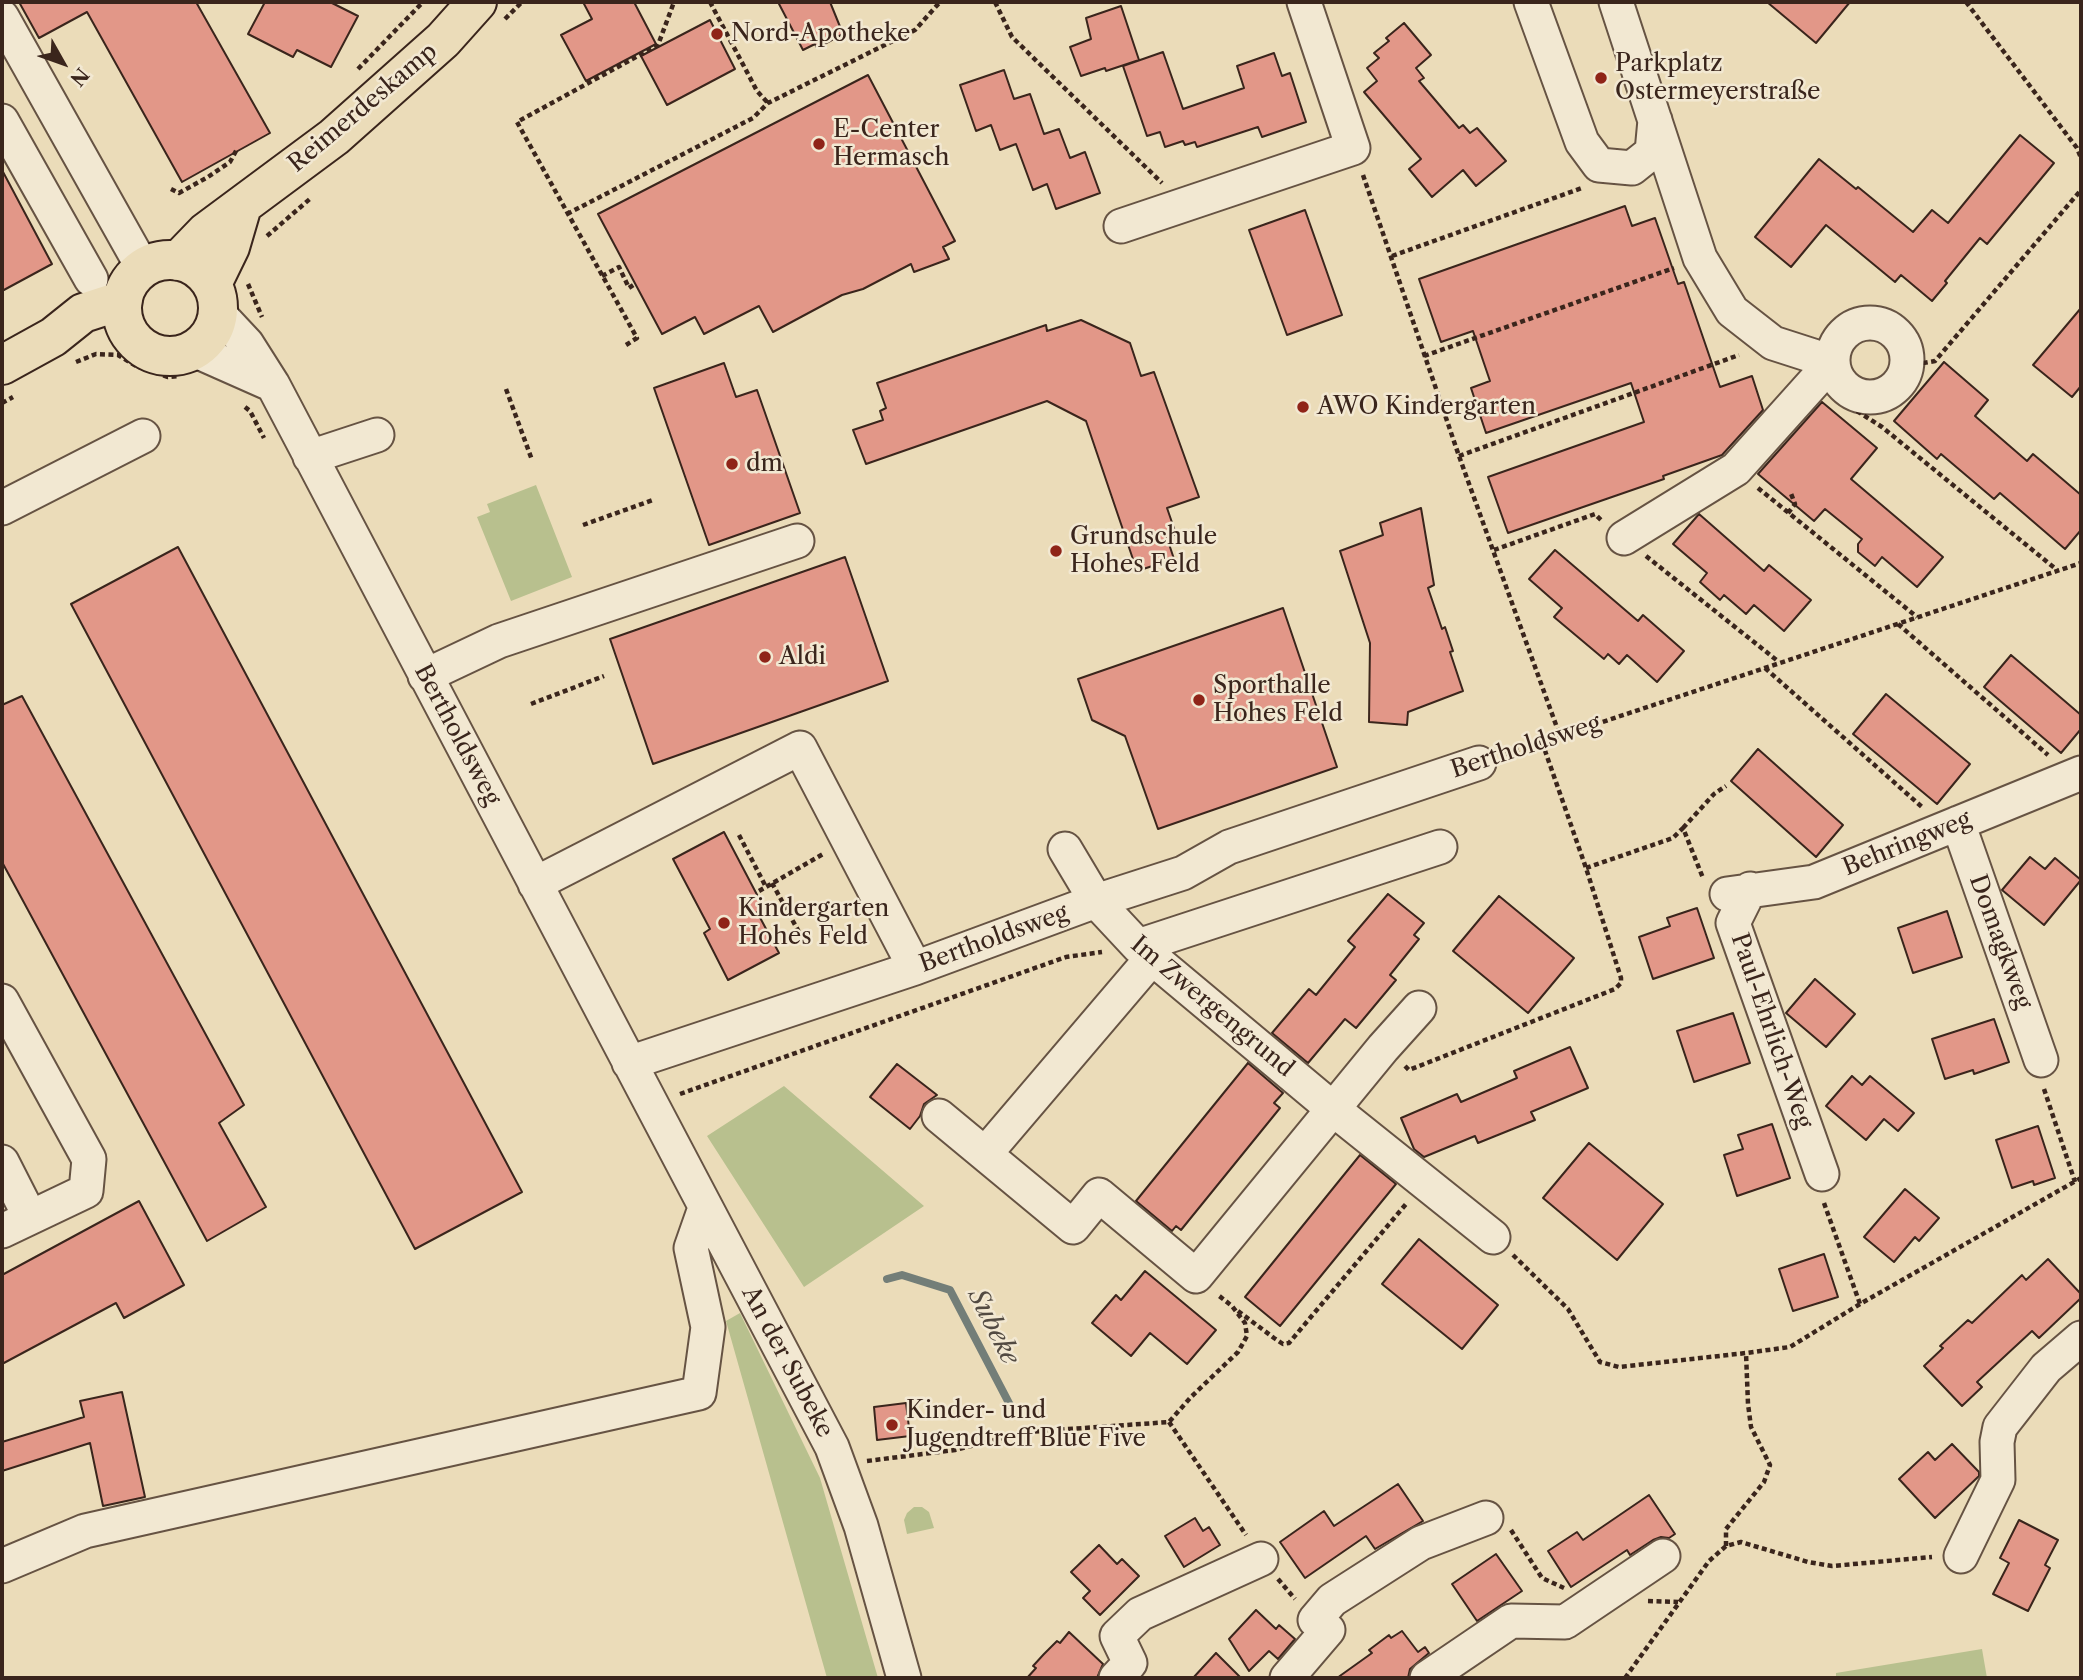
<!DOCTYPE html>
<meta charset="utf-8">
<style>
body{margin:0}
#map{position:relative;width:2083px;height:1680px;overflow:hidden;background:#ebdcb9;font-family:"Libre Caslon Text",serif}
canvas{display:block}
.frame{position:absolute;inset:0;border:4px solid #3a251c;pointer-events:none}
.north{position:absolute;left:28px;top:28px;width:70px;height:70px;-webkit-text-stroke:5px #f2e8d2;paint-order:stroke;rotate:130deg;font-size:19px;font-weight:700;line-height:28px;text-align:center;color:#3a251c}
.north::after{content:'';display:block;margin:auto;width:24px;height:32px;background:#3a251c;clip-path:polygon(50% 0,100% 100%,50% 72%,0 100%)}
</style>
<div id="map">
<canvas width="2083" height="1680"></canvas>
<div class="frame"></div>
<div class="north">N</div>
</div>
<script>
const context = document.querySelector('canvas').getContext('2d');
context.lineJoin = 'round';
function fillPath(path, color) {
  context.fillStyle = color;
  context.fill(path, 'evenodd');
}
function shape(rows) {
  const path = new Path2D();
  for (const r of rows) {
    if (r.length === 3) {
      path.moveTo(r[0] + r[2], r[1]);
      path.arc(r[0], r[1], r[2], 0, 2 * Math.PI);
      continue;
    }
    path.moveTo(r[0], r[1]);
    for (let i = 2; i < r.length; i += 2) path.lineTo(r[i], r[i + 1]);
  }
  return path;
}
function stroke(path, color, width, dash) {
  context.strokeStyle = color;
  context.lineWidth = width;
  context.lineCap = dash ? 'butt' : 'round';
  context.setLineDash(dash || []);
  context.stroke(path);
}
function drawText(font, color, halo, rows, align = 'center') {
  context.font = font + ' "Libre Caslon Text",serif';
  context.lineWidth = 5;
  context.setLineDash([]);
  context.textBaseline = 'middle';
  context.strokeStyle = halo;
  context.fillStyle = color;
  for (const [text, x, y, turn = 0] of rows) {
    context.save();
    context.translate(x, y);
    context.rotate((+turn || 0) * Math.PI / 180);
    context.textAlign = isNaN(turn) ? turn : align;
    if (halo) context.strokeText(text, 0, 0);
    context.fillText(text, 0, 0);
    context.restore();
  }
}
fillPath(shape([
 [536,485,572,577,511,601,477,517,490,512,487,504],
 [784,1086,924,1206,804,1287,707,1136],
 [740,1313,820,1478,878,1678,827,1678,726,1321],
 [914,1507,922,1507,929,1512,934,1528,907,1534,904,1520,907,1513],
 [1982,1649,1987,1678,1836,1678,1836,1673]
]), '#b8c08e');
stroke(shape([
 [887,1279,902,1275,950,1290,1010,1405]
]), '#737e78', 8);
const building = shape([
 [19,2,196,2,270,133,182,182,87,12,39,38,19,2],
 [265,2,330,2,358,16,331,67,297,50,293,57,248,34,265,2],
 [583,2,634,2,656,44,586,81,561,35,592,19,583,2],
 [778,2,830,2,843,34,817,48,815,44,803,50,778,2],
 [1767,2,1850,2,1816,43,1767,2],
 [1121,6,1139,60,1106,71,1105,68,1081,76,1070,47,1091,39,1086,18,1121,6],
 [710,20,735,69,667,105,641,56,710,20],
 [1404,23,1431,55,1416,68,1424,78,1419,81,1459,128,1463,125,1470,133,1477,128,1506,161,1476,186,1463,170,1432,197,1409,169,1421,159,1364,92,1377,81,1367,68,1379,58,1374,53,1389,41,1386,38,1404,23],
 [1163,52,1183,109,1244,88,1237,66,1274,53,1282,76,1290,73,1306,122,1262,137,1258,127,1197,147,1195,142,1185,145,1183,141,1165,147,1160,132,1147,136,1123,66,1163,52],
 [1004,70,1014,99,1030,94,1044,134,1059,129,1070,158,1085,152,1100,193,1056,209,1047,184,1033,190,1016,144,1000,150,991,125,976,131,960,85,1004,70],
 [868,75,955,241,943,247,949,259,914,272,911,264,863,289,842,295,773,332,759,306,704,334,695,317,662,334,598,214,868,75],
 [2020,135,2054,163,1987,244,1980,238,1945,281,1947,283,1932,301,1901,275,1895,282,1826,225,1791,267,1755,237,1819,159,1856,189,1858,187,1913,232,1932,210,1948,223,2020,135],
 [2,170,52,264,2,291,2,170],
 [1625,206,1632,226,1655,218,1678,284,1684,282,1720,387,1752,376,1763,410,1722,455,1663,476,1664,479,1508,533,1488,477,1644,422,1631,383,1486,433,1471,388,1490,381,1473,331,1441,342,1419,279,1625,206],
 [1305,210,1342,315,1287,335,1249,230,1305,210],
 [2081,308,2081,386,2072,397,2033,365,2081,308],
 [1081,320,1130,343,1141,376,1154,372,1199,497,1167,508,1176,534,1167,538,1174,559,1137,571,1086,421,1047,401,866,464,853,430,883,420,880,411,886,408,877,383,1046,325,1047,331,1081,320],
 [1944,362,1988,400,1975,416,2027,461,2033,454,2081,495,2081,530,2065,549,2000,493,1994,499,1941,454,1937,459,1894,421,1944,362],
 [724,363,736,397,757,390,800,513,709,545,654,388,724,363],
 [1822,402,1877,448,1851,479,1943,557,1917,587,1882,557,1875,566,1858,552,1858,544,1862,539,1825,509,1814,521,1758,474,1822,402],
 [1421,508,1434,585,1428,588,1442,629,1445,627,1453,651,1450,652,1463,691,1408,712,1407,725,1369,722,1370,643,1340,551,1383,535,1380,523,1421,508],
 [1699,514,1764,571,1769,565,1811,600,1784,631,1754,605,1746,614,1724,595,1720,600,1700,582,1707,573,1673,544,1699,514],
 [178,547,522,1192,415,1249,71,604,178,547],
 [1555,550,1638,621,1643,615,1684,651,1657,682,1627,655,1619,664,1608,654,1604,659,1554,617,1562,608,1529,579,1555,550],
 [845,557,888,681,653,764,610,639,845,557],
 [1283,608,1337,767,1158,829,1125,736,1092,720,1078,679,1283,608],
 [2011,655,2081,715,2081,729,2061,753,1984,687,2011,655],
 [1886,694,1970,764,1937,804,1853,734,1886,694],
 [22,696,244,1105,219,1123,266,1207,207,1241,2,862,2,705,22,696],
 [1758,749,1843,825,1816,857,1731,781,1758,749],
 [724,832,764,908,757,912,779,953,728,980,704,933,710,929,673,859,724,832],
 [2030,857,2045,869,2055,858,2081,880,2044,925,2002,890,2030,857],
 [1388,894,1424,923,1414,935,1419,939,1390,975,1396,980,1356,1028,1345,1019,1308,1063,1272,1033,1309,989,1316,995,1355,947,1348,941,1388,894],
 [1499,896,1574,958,1528,1013,1453,951,1499,896],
 [1697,908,1714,958,1653,979,1639,937,1670,926,1667,918,1697,908],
 [1947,911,1962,957,1913,973,1898,928,1947,911],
 [1815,979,1855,1014,1826,1047,1786,1013,1815,979],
 [1733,1013,1750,1063,1694,1082,1677,1031,1733,1013],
 [1994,1019,2009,1062,1974,1074,1973,1070,1945,1079,1932,1039,1994,1019],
 [1570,1047,1588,1088,1531,1112,1535,1120,1478,1143,1475,1136,1424,1157,1414,1149,1401,1118,1457,1094,1461,1102,1517,1078,1514,1071,1570,1047],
 [1248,1063,1283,1093,1274,1103,1280,1108,1181,1230,1176,1226,1172,1231,1136,1201,1248,1063],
 [897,1064,937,1095,924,1104,920,1116,910,1129,870,1097,897,1064],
 [1852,1076,1862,1085,1870,1076,1914,1113,1898,1131,1884,1119,1866,1140,1826,1106,1852,1076],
 [1772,1124,1790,1178,1737,1196,1724,1155,1743,1149,1738,1135,1772,1124],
 [2038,1126,2055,1178,2034,1185,2033,1181,2012,1188,1996,1140,2038,1126],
 [1589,1143,1663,1204,1617,1260,1543,1198,1589,1143],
 [1360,1155,1396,1184,1280,1326,1245,1297,1360,1155],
 [1905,1189,1939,1218,1919,1241,1915,1237,1894,1262,1864,1237,1905,1189],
 [139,1201,184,1285,124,1318,116,1303,2,1364,2,1275,139,1201],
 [1419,1239,1498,1305,1462,1349,1382,1284,1419,1239],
 [1824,1254,1838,1297,1793,1311,1779,1269,1824,1254],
 [2048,1259,2081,1294,2081,1298,2039,1338,2032,1331,1977,1382,1982,1387,1962,1406,1924,1366,1943,1348,1940,1346,1968,1320,1972,1323,2022,1275,2026,1280,2048,1259],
 [1145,1271,1216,1330,1187,1364,1150,1333,1131,1356,1092,1323,1116,1295,1121,1300,1145,1271],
 [122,1392,145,1497,103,1506,90,1443,2,1471,2,1442,84,1417,80,1401,122,1392],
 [906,1403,910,1436,877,1440,874,1407,906,1403],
 [1952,1444,1979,1472,1979,1476,1935,1518,1899,1479,1928,1452,1935,1460,1952,1444],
 [1398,1484,1423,1521,1375,1549,1366,1536,1305,1578,1280,1542,1324,1511,1334,1526,1398,1484],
 [1649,1495,1675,1534,1669,1538,1661,1537,1653,1540,1630,1555,1627,1550,1571,1587,1548,1551,1577,1532,1583,1540,1649,1495],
 [1195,1518,1203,1531,1209,1527,1220,1545,1184,1567,1165,1536,1195,1518],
 [2019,1520,2058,1540,2045,1565,2050,1568,2028,1611,1993,1594,2009,1563,2000,1558,2019,1520],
 [1099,1545,1117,1564,1122,1559,1139,1576,1100,1615,1083,1598,1090,1591,1071,1572,1099,1545],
 [1496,1554,1522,1591,1477,1621,1452,1584,1496,1554],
 [1256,1610,1276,1629,1279,1625,1295,1639,1278,1659,1269,1651,1249,1671,1229,1639,1256,1610],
 [1402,1631,1418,1652,1425,1647,1429,1653,1410,1669,1408,1678,1337,1678,1372,1653,1369,1650,1389,1635,1391,1638,1402,1631],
 [1069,1632,1103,1664,1097,1678,1027,1678,1036,1668,1033,1666,1044,1654,1057,1641,1060,1643,1069,1632],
 [1216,1653,1241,1678,1193,1678,1216,1653]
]);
fillPath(building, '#e29788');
stroke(building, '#3a251c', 2);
const minor = shape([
 [1531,2,1582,142,1599,165,1632,168,1652,152,1655,120],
 [1616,2,1700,258,1732,311,1773,343,1832,362,1736,469,1624,538],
 [2,17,143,268],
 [2,121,91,279],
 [1121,226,1353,148,1304,2],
 [218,313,247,344,273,385,832,1447,861,1526,904,1678],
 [1870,360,37],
 [194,350,273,385],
 [310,457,377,435],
 [2,508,143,436],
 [425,676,499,641,797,541],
 [1958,823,2041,1060],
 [1065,849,1096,901,1138,946,1333,1109,1493,1237],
 [535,884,800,748,915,968],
 [1750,889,1733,923,1822,1174],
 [1727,894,1814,882,2081,773],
 [1138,946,1440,847],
 [2,1001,89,1159,86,1191,2,1231],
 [629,1063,915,968,1096,901,1183,873,1229,847,1479,763],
 [939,1116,1073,1227,1099,1195,1196,1276,1383,1048,1419,1008],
 [985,1154,1152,958],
 [2,1162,30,1217],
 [1961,1556,1998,1480,1997,1442,2000,1427,2046,1368,2081,1338],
 [2,1566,85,1531,699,1393,708,1327,691,1248,705,1208],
 [1116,1678,1130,1663,1117,1636,1140,1614,1261,1559],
 [1287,1678,1328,1630,1315,1620,1332,1600,1421,1543,1486,1518],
 [1427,1678,1511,1621,1565,1622,1663,1556]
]);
const major = shape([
 [170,308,48],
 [178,261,206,232,334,137,443,40,477,2],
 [212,284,230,247,242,206],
 [2,365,53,337,83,313,123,300]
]);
stroke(minor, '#665343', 37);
stroke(major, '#3a251c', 42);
stroke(shape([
 [710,2,757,91,768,103],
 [995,2,1012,37,1162,183],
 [1966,2,2077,148,2081,158],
 [505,19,522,2],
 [358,69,423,2],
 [1363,175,1459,456,1560,736],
 [171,189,179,193,208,177,230,162,237,149],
 [567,214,753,118,768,103,915,30,940,2],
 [267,236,311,198],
 [1392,256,1582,188],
 [602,276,619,267,629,288,635,284],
 [248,284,262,317],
 [626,345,637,338,517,122,658,45,674,2],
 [1424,356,1674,268],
 [76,362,96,354,118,355,136,366,168,377,180,376],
 [1906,366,1935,361,2081,190],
 [506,389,532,460],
 [2,403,13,397],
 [245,407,250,411,264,438],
 [1857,411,1882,427,2057,570],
 [1459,456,1739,355],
 [1758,488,1917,617],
 [1788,513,1795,504,1790,491],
 [583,525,653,500],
 [1494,550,1595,514,1601,520],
 [1646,556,1779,662],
 [1898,624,2048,755],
 [1765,668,1922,807],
 [531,704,604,676],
 [1506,754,2081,563],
 [1683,828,1714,794,1726,786],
 [739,835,766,887],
 [1586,868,1673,838,1683,828,1703,878],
 [772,883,805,943],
 [759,891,823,854],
 [1405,1066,1409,1070,1615,989,1621,983,1621,978,1586,868,1542,742],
 [2044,1089,2075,1182],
 [680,1094,1066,957,1102,952],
 [1824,1203,1860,1304],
 [1513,1255,1568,1309,1600,1362,1619,1367,1746,1353,1790,1347,1860,1304,2081,1178],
 [1238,1311,1274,1338,1283,1344,1289,1343,1406,1204],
 [1169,1422,1246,1535],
 [867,1461,955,1450,1027,1432,1169,1422,1191,1397,1238,1352,1247,1336,1245,1323,1232,1306,1218,1295],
 [1511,1530,1542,1578,1564,1588],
 [1726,1546,1726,1529,1764,1482,1770,1465,1751,1427,1748,1404,1746,1353],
 [1278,1579,1295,1599],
 [1648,1601,1678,1602],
 [1625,1678,1709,1561,1726,1546,1741,1542,1808,1562,1832,1566,1932,1557]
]), '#3a251c', 4.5, [5, 3.5]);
stroke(minor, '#f2e8d2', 33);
stroke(major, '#ebdcb9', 38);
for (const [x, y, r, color] of [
 [717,34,7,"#8f2418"],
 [1601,78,7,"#8f2418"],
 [819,144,7,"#8f2418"],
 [1303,407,7,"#8f2418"],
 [732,464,7,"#8f2418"],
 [1056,551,7,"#8f2418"],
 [765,657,7,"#8f2418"],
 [1199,700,7,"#8f2418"],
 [724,923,7,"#8f2418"],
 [892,1425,7,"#8f2418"]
]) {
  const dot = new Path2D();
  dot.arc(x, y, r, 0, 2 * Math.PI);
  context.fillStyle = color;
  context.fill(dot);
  stroke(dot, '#f2e8d2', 2.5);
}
drawText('24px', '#3a251c', '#f2e8d2', [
 ["Nord-Apotheke",731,34],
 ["Parkplatz",1615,64],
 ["Ostermeyerstraße",1615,92],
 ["E-Center",833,130],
 ["Hermasch",833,158],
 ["AWO Kindergarten",1317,407],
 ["dm",746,464],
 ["Grundschule",1070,537],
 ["Hohes Feld",1070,565],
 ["Aldi",779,657],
 ["Sporthalle",1213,686],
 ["Hohes Feld",1213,714],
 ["Kindergarten",738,909],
 ["Hohes Feld",738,937],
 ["Kinder- und",906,1411],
 ["Jugendtreff Blue Five",906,1439]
], 'left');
drawText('24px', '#3a251c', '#f2e8d2', [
 ["Reimerdeskamp",363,108,-40],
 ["Bertholdsweg",457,735,62],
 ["Bertholdsweg",1526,747,-18],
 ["Behringweg",1907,844,-22],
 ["Bertholdsweg",994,939,-20],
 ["Domagkweg",2000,942,70],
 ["Im Zwergengrund",1212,1007,40],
 ["Paul-Ehrlich-Weg",1771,1031,71],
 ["An der Subeke",787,1362,62]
]);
drawText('italic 26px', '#524a42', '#f2e8d2', [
 ["Subeke",993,1327,63]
]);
</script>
